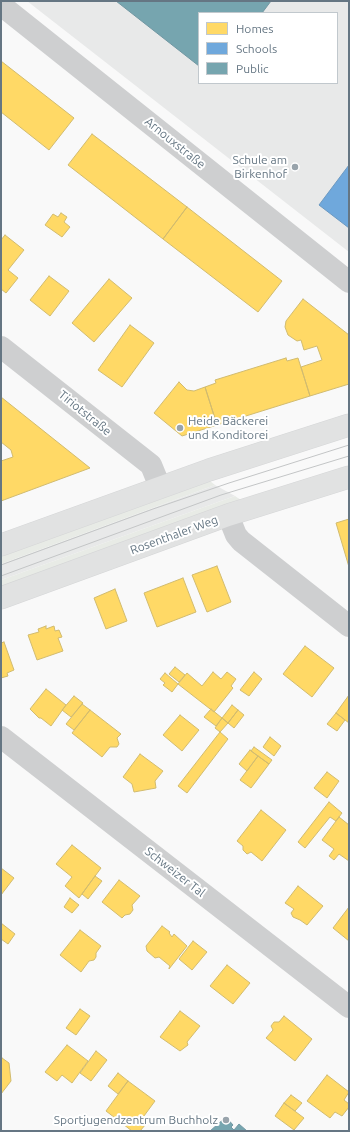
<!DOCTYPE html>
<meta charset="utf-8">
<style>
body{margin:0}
#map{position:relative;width:350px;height:1132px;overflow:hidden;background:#f9f9f9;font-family:Ubuntu,sans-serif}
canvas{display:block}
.frame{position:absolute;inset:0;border:2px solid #657683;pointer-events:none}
.legend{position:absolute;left:198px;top:12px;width:140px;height:72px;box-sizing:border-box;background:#fff;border:1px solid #c1c8cd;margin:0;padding:5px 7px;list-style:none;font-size:12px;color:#657683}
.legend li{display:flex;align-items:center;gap:8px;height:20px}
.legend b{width:20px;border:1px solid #c1c8cd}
</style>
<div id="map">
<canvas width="350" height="1132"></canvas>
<div class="frame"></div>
<ul class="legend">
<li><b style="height:11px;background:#ffd966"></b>Homes</li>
<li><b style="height:11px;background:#6fa8dc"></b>Schools</li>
<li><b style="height:11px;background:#76a5af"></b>Public</li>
</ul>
</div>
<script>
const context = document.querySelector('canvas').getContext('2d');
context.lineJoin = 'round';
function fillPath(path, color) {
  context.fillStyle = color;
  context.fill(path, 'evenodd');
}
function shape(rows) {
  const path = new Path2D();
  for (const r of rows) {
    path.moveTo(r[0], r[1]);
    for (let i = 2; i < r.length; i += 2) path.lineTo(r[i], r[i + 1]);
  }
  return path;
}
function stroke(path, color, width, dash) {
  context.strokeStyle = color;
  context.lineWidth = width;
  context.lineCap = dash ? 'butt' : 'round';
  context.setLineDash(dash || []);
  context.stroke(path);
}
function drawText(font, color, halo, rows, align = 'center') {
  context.font = font + ' Ubuntu,sans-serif';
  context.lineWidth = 4;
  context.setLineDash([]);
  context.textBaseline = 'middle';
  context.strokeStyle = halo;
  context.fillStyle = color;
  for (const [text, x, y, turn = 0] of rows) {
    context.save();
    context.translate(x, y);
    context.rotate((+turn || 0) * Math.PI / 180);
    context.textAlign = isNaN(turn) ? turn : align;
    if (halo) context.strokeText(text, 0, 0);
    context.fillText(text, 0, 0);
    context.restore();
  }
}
fillPath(shape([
 [27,1,349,1,349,252],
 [199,13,337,13,337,83,199,83],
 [215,485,235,496,1,580,1,564]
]), '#e8e9e9');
fillPath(shape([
 [205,477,215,485,1,564,1,552],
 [235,496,244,502,1,589,1,580]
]), '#e8ebe6');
const homes = shape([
 [1,61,74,118,49,150,1,112,1,61],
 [92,134,187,207,163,239,68,165,92,134],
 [187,207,282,281,258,312,163,239,187,207],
 [61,213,67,217,64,222,70,227,62,237,45,225,53,214,58,217,61,213],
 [5,235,24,250,8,270,18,278,6,293,1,289,1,240,5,235],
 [49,276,69,291,50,316,30,300,49,276],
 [109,279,132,298,94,342,72,323,109,279],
 [303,299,349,335,349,384,310,396,301,367,322,360,317,346,304,350,301,340,297,341,288,335,285,327,286,321,303,299],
 [130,325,154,343,122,387,98,370,130,325],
 [286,358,287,361,298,358,310,396,217,425,205,387,216,383,215,380,286,358],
 [179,382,187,390,194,391,205,387,217,425,182,436,154,413,179,382],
 [1,397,90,468,1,501,1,461,13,457,11,450,1,442,1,397],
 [349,519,349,567,336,523,349,519],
 [217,566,231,602,207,612,192,575,217,566],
 [183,578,196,612,157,627,144,593,183,578],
 [115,589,127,621,106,629,94,598,115,589],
 [46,626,46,629,54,626,55,631,59,630,62,637,58,638,63,651,37,660,28,635,39,632,38,629,46,626],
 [4,642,14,670,7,673,8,676,1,678,1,643,4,642],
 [305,646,334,668,312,697,283,674,305,646],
 [175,667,185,675,179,682,169,674,175,667],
 [213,672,221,679,227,672,236,679,231,686,233,688,214,712,178,684,187,673,202,686,213,672],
 [254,672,262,679,249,696,240,690,254,672],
 [165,673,178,684,172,692,163,685,165,683,160,679,165,673],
 [46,689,66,705,51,726,41,718,39,718,30,709,46,689],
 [349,695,349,723,336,713,349,695],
 [74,696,83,703,71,717,62,710,74,696],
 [82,704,90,710,74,730,66,724,82,704],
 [232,705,238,710,228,723,222,718,232,705],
 [211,709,222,718,216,726,204,717,211,709],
 [90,710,121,734,117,738,119,744,117,747,110,747,102,757,72,733,90,710],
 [238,710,244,715,234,728,228,723,238,710],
 [336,713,345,720,337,731,327,724,336,713],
 [180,715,199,730,182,751,163,735,180,715],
 [222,718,228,723,220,732,215,728,222,718],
 [220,732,228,739,187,793,178,786,220,732],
 [270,737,281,746,274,756,263,747,270,737],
 [254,747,272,760,269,764,251,751,254,747],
 [250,750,258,756,247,771,239,764,250,750],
 [140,754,163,771,155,781,156,788,134,792,132,784,123,777,140,754],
 [258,756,269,764,251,788,240,780,258,756],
 [327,772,339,781,327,798,314,788,327,772],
 [329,802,342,813,336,821,330,817,305,848,298,842,329,802],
 [261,810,286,830,262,861,251,852,247,854,243,850,243,846,237,841,261,810],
 [339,817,349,825,349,861,339,854,334,860,329,856,334,849,322,840,339,817],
 [72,845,101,868,79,898,65,886,72,877,56,864,72,845],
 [1,868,14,878,1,895,1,868],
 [95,876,102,881,88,899,82,894,95,876],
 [119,880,140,896,132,905,133,910,130,914,125,915,122,918,102,902,119,880],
 [298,886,323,906,307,925,300,920,293,917,291,913,294,909,285,903,298,886],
 [70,898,79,905,72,913,64,907,70,898],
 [349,907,349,941,333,928,349,907],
 [1,923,15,934,8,944,1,939,1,923],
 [162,926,170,932,169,933,172,937,174,934,187,946,169,969,169,968,170,966,159,957,155,958,147,951,146,946,162,926],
 [80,930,101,946,96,953,96,957,94,960,89,961,81,972,60,955,80,930],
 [193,941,207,952,192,970,179,959,193,941],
 [227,965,250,983,233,1004,210,986,227,965],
 [80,1009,90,1016,76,1035,66,1028,80,1009],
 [180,1011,200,1026,187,1042,188,1045,180,1051,160,1037,180,1011],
 [284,1016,312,1039,295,1061,266,1038,273,1030,271,1026,274,1022,279,1022,284,1016],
 [67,1045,88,1061,72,1083,62,1075,57,1081,45,1072,67,1045],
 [96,1051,107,1060,91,1081,80,1073,96,1051],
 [2,1058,9,1063,11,1081,1,1094,1,1060,2,1058],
 [118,1073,128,1081,118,1094,108,1086,118,1073],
 [327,1075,349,1092,344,1100,349,1104,349,1107,342,1116,335,1112,330,1118,307,1101,327,1075],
 [128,1081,155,1101,141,1120,146,1124,140,1131,132,1131,106,1111,128,1081],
 [291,1095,302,1103,295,1111,284,1103,291,1095],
 [284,1103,304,1118,294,1130,275,1116,284,1103]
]);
fillPath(homes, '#ffd966');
stroke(homes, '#d1bb6f', 1);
const schools = shape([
 [349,165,349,228,319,205,349,165]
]);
fillPath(schools, '#6fa8dc');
stroke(schools, '#6c99c1', 1);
const public = shape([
 [116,1,271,1,262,13,199,13,199,66,116,1],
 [226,1117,233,1125,231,1127,234,1130,239,1124,247,1131,210,1131,226,1117]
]);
fillPath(public, '#76a5af');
stroke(public, '#7197a2', 1);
const secondary = shape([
 [1,545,209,470,349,425],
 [1,598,228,515,349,477]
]);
stroke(secondary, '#d5d6d7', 23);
stroke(shape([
 [1,5,349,282],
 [1,347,151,465,160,487],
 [228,515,236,535,241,541,349,626],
 [1,737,349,1007]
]), '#cecfd0', 22);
stroke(secondary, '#e1e2e2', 22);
stroke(shape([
 [1,565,153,509,229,483,349,445],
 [1,576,221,495,349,456]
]), '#c3c5c6', 1);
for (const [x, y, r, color] of [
 [295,167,4,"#99a4ac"],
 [180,428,4,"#99a4ac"],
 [226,1120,4,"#99a4ac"]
]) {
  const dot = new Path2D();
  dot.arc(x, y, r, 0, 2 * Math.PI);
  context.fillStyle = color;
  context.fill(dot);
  stroke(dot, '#fff', 1.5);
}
drawText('12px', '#657683', '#fff', [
 ["Arnouxstraße",175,143,39],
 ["Tiriotstraße",85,413,39],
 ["Rosenthaler Weg",174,535,-20],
 ["Schweizer Tal",175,872,38]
]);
drawText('12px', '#657683', '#fff', [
 ["Schule am",287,160],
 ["Birkenhof",287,174],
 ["Heide Bäckerei",188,421,"left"],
 ["und Konditorei",188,435,"left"],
 ["Sportjugendzentrum Buchholz",218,1120]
], 'right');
</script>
